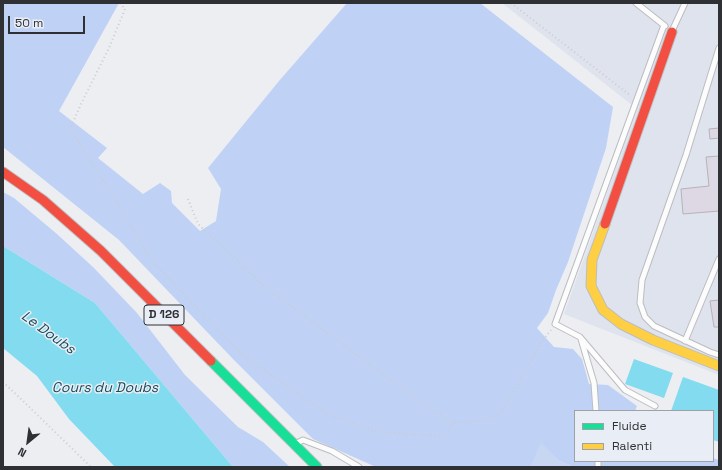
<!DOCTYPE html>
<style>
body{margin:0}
#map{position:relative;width:722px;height:470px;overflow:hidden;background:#eceef2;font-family:"Space Grotesk",sans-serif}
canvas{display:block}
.frame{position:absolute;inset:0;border:4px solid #2f3033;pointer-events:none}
.legend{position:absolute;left:574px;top:410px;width:140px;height:52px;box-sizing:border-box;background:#e9edf5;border:1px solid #9fa1a7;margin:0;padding:5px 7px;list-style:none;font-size:12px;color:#2f3033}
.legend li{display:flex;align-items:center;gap:8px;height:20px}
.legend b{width:20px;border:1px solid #9fa1a7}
.north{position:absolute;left:8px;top:422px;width:40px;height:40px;-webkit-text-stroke:3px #e9edf5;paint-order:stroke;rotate:209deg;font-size:11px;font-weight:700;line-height:16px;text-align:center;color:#2f3033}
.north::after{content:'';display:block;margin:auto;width:14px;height:18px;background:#2f3033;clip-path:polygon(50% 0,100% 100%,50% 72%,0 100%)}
.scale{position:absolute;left:8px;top:16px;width:77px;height:18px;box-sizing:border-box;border:2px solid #2f3033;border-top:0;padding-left:5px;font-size:12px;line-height:14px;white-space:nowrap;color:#2f3033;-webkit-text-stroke:3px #e9edf5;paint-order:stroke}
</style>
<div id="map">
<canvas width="722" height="470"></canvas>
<div class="frame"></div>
<ul class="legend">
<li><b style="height:5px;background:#16e098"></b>Fluide</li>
<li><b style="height:5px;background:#ffcf43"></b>Ralenti</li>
</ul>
<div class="north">N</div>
<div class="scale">50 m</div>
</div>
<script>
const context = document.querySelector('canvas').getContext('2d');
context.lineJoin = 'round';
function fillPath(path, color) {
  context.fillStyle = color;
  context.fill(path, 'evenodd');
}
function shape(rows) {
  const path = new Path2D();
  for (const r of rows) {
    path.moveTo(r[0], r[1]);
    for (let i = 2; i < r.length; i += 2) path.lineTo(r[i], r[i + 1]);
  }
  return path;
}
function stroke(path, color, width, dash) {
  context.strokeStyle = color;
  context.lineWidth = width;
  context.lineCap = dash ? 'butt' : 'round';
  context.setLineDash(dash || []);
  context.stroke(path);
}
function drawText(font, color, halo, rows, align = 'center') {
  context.font = font + ' "Space Grotesk",sans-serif';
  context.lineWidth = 3;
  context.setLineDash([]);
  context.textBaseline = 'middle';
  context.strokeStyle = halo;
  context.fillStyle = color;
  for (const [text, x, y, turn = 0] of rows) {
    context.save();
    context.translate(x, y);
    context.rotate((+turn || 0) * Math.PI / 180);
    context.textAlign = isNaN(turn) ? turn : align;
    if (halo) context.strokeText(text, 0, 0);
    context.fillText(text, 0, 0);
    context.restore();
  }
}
fillPath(shape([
 [502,3,719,3,719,375,564,314,637,109]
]), '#dee3ed');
fillPath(shape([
 [541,442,559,461,574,467,531,467]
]), '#c7d6f1');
fillPath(shape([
 [3,3,119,3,59,111,107,148,98,158,143,194,160,183,171,191,172,203,200,231,216,221,221,189,208,168,279,81,347,3,480,3,613,107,606,148,568,262,556,290,548,313,537,328,554,347,573,349,582,359,589,384,608,385,637,406,635,411,575,411,575,461,713,461,713,458,719,460,719,467,574,467,559,461,541,443,531,467,376,467,313,439,233,359,119,240,3,147],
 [3,192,14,198,57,234,94,268,137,313,185,375,238,427,263,442,290,467,233,467,95,303,3,246]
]), '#bfd2f5');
fillPath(shape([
 [3,246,95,303,233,467,115,467,69,419,37,376,3,348],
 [634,359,673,373,664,398,625,384],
 [683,377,719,390,719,442,713,440,713,411,671,411]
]), '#82dbee');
const building = shape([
 [719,128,719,138,710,139,709,129,719,128],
 [719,156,719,211,683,214,681,189,709,186,706,157,719,156],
 [719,300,719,327,714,327,710,301,719,300]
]);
fillPath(building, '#ded8e5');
stroke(building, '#b4b4b8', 1);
const lane = shape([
 [636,3,665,26],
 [672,31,685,3],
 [719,48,686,155,642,280,640,303,645,317,654,326,710,352,719,355],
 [581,339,594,383,596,411],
 [685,341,719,259],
 [655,406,625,390,580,337,555,324,664,25],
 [297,443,303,440,332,451,359,467],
 [598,461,598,467]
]);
const fast = shape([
 [211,361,317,467]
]);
const slow = shape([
 [605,224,592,260,591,286,603,310,621,324,653,340,719,366]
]);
const jam = shape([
 [3,172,43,200,101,251,211,361],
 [605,224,672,32]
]);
stroke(lane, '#bcbdc0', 7);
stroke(fast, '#bcbdc0', 11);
stroke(slow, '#bcbdc0', 11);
stroke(jam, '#bcbdc0', 11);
stroke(shape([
 [120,3,125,9,109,48,82,102,70,129,111,192,152,261,244,356,329,415,378,432,445,436,454,422],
 [511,3,631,96],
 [188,199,198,224,263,285,430,409,454,422,480,421,502,412,540,344,551,330],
 [3,382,21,399,91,467]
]), '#cbccce', 2, [1, 3]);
stroke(lane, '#fcfcfd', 5);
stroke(fast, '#16e098', 9);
stroke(slow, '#ffcf43', 9);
stroke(jam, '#f24e42', 9);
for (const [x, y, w] of [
 [164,315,40]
]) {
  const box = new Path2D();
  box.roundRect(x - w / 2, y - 10, w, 20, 3);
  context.fillStyle = '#e9edf5';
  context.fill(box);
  stroke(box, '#2f3033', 1);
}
drawText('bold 12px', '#2f3033', null, [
 ["D 126",164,315]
]);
drawText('italic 14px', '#154c57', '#e9edf5', [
 ["Le Doubs",48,333,36],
 ["Cours du Doubs",105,388]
]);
</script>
